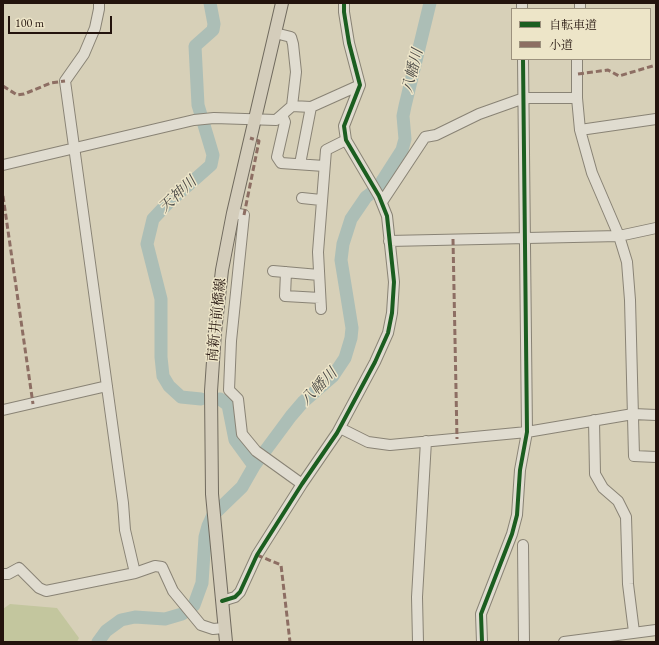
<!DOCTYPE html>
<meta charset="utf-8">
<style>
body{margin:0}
#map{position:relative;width:659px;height:645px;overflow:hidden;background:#d7d0b8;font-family:"EB Garamond","Noto Serif JP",serif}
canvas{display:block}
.frame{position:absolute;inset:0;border:4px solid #23130d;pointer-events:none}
.legend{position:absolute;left:511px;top:8px;width:140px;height:52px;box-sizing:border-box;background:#ede5c8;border:1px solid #9c917d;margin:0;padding:5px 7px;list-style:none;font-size:12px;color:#23130d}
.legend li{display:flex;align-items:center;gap:8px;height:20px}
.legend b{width:20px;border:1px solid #9c917d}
.scale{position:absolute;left:8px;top:16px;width:104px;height:18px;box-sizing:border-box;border:2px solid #23130d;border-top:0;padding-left:5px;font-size:12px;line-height:14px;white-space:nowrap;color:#23130d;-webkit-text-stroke:3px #ede5c8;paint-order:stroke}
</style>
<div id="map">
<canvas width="659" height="645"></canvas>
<div class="frame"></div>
<ul class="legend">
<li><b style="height:5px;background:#1b5e20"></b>自転車道</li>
<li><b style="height:5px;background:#8d6e63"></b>小道</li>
</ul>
<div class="scale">100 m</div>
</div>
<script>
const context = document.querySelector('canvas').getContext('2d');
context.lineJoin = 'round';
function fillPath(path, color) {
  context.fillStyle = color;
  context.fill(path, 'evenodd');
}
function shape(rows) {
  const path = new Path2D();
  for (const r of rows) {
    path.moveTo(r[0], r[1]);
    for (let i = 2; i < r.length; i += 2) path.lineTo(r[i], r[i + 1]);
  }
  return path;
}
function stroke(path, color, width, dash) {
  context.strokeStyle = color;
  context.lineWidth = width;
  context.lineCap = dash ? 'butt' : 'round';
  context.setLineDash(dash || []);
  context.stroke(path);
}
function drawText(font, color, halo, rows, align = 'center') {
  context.font = font + ' "EB Garamond","Noto Serif JP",serif';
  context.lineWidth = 3;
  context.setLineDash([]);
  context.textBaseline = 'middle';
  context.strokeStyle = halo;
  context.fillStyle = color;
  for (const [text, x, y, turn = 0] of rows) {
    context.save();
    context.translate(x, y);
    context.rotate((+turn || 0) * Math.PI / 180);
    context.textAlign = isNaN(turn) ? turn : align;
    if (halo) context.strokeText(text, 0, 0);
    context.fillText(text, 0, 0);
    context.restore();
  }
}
fillPath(shape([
 [10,604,57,608,79,638,77,642,3,642,3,609]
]), '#c3c69e');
stroke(shape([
 [201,399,181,397,169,386,163,376,161,357,161,299,147,244,153,219,168,203,211,165,213,155,198,105,195,46,213,30,214,24,210,3],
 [220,399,228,405,235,440,254,466],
 [98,642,106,631,121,620,135,617,165,619,182,614,194,605,202,583,205,537,208,526,213,515,242,487,254,466,291,416,303,402,333,376,345,358,351,338,352,328,341,260,343,244,351,219,366,197,377,189,402,150,405,139,403,116,405,106,430,3]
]), '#acbeb6', 13);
const minor = shape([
 [99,3,99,9,95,28,84,54,65,81,123,503,125,530,135,573],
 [522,3,522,9],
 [580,9,580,3],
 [275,33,291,37,293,44,296,72,292,106],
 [577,59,577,98,580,130,592,173,619,236,627,262,630,300,634,456,656,457],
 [282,115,285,122,277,157,281,163,324,166],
 [580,130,656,119],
 [300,164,311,107],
 [3,165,194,120,214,118,276,120,292,106,311,107,360,85],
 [302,198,321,200],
 [382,202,425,137,436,135,479,114,524,98,577,98],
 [233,213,244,215,231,341,229,390,238,399,242,434,256,451,302,484],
 [389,241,619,236,656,228],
 [273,271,319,275],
 [286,272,285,296,320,298],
 [321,309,318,252,326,150,346,140],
 [3,410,107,386],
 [594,420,595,474,603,488,618,501,626,517,628,584,634,632],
 [340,428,368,442,390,445,527,432,633,414,656,415],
 [523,545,524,642],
 [3,574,8,574,19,568,39,588,46,591,135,573,155,566,162,567,173,591,201,625,213,629,224,628],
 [222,601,235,597,240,592,257,555,302,484,337,433,375,362,388,333,392,313,394,282,387,216,379,196,346,140,344,126,360,85,349,43,344,12,344,3],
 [418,642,417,597,426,441],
 [482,642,481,614,512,534,517,515,520,470,527,432,523,59],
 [564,642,656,630]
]);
const major = shape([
 [226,642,212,494,211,391,215,332,222,270,233,213,282,3]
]);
stroke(minor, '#898375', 12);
stroke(major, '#706a5e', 14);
stroke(minor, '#e0dcd0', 10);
stroke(major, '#d4cdbb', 12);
stroke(shape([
 [578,74,608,70,619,76,656,65],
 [3,86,17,95,24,94,51,83,65,81],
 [3,196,33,404],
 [244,215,259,141,250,138],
 [453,239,457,439],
 [257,555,281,565,290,642]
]), '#8d6e63', 3, [6, 3]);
stroke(shape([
 [222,601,235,597,240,592,257,555,302,484,337,433,375,362,388,333,392,313,394,282,387,216,379,196,346,140,344,126,360,85,349,43,344,12,344,3],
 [482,642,481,614,512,534,517,515,520,470,527,432,523,59]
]), '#1b5e20', 4);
drawText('14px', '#23130d', '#ede5c8', [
 ["南新井前橋線",217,320,-84]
]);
drawText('italic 15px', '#4d4c48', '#ede5c8', [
 ["八幡川",413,71,-76],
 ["天神川",178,195,-43],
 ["八幡川",319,387,-46]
]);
</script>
